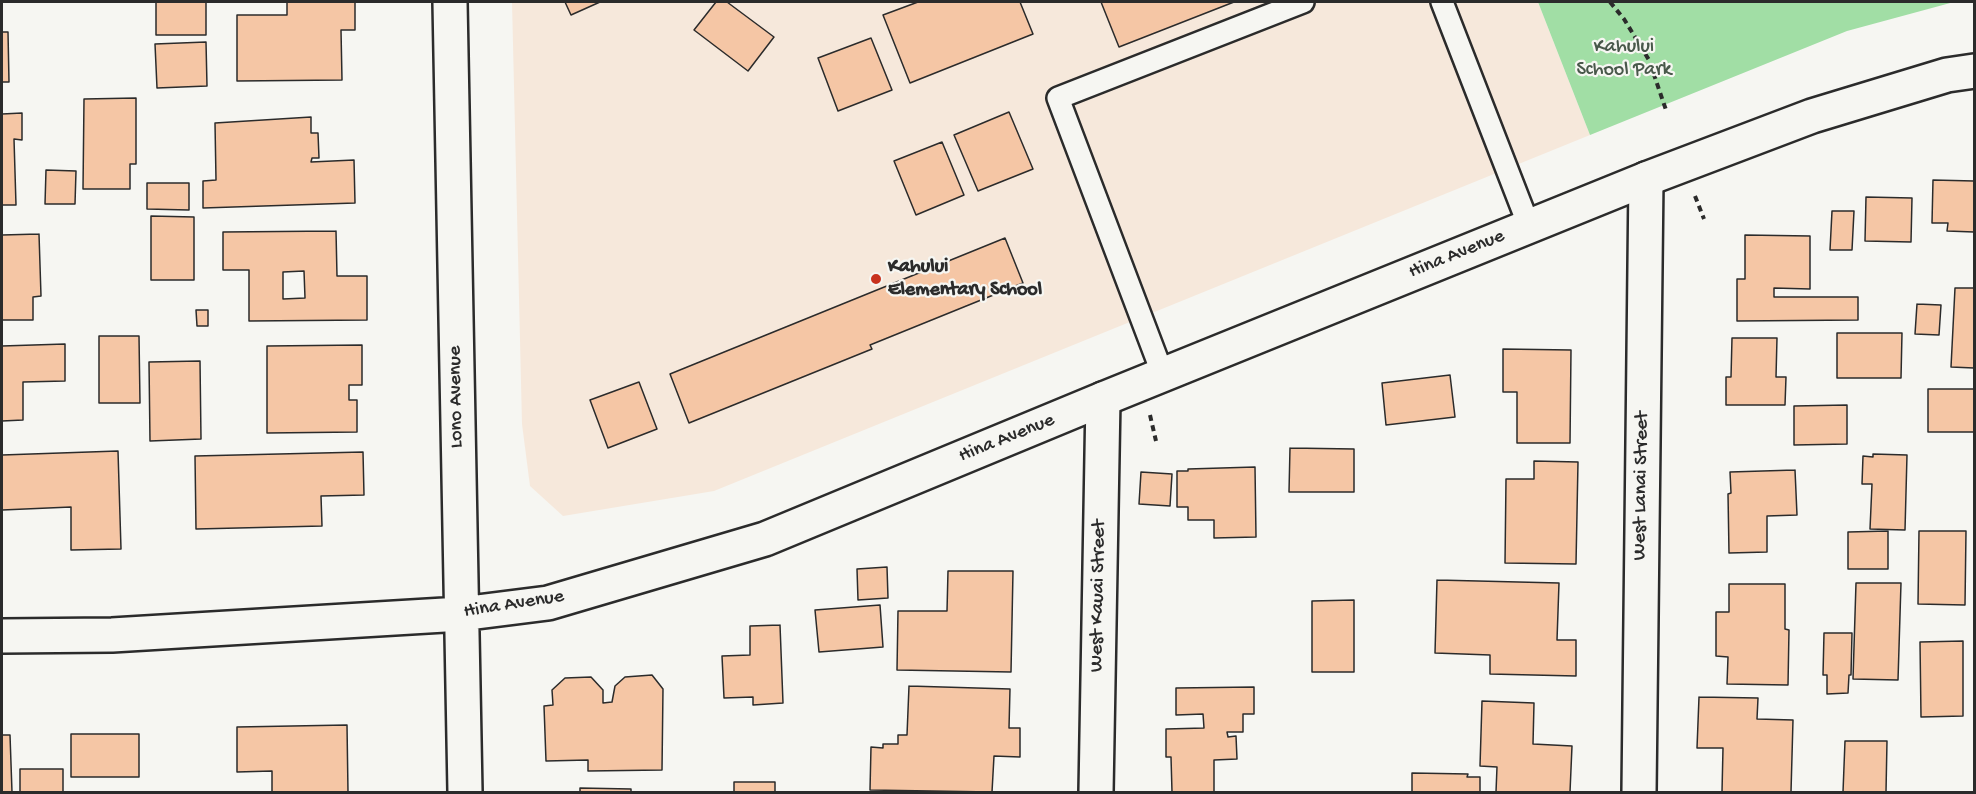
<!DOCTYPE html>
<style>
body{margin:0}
#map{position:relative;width:1976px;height:794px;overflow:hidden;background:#f6f6f2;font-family:"Gochi Hand",sans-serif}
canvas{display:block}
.frame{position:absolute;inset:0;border:3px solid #2b2b2b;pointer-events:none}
</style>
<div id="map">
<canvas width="1976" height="794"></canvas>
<div class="frame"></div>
</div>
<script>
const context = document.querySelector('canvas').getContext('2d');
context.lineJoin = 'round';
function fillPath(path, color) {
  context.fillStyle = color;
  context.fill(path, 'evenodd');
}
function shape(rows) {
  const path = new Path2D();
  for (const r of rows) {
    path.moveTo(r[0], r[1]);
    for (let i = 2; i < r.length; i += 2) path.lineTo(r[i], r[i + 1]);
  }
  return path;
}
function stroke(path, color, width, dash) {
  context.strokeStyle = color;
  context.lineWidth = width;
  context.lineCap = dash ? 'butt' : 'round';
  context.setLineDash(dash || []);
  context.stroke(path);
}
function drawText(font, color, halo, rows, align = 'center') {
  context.font = font + ' "Gochi Hand",sans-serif';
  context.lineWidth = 4.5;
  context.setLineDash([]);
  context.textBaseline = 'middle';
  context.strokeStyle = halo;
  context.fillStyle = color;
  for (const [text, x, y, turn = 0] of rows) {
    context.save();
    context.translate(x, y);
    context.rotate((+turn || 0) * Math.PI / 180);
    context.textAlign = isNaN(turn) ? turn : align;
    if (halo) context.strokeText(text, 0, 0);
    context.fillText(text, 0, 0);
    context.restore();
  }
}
fillPath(shape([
 [512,2,1538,2,1590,135,714,491,563,516,530,486,522,424]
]), '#f6e8db');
fillPath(shape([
 [1538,2,1954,2,1847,31,1590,135]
]), '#a1dea5');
const building = shape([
 [156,2,206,2,206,35,156,35,156,2],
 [287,2,355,2,355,30,341,30,342,80,237,81,237,15,287,15,287,2],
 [565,2,600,2,571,15,565,2],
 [716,2,727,2,774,37,748,71,694,30,716,2],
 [918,2,1020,2,1033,34,910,83,883,15,918,2],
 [1101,2,1234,2,1119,47,1101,2],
 [2,32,8,32,9,82,2,82,2,32],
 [871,38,892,90,838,111,818,58,871,38],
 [206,42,207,86,157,88,155,44,206,42],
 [136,98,136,164,130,164,130,189,83,189,84,99,136,98],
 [1009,112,1033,169,978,191,954,135,1009,112],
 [22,113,22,140,14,139,16,205,2,205,2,114,22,113],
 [311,117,311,133,318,133,319,158,312,158,311,162,354,160,355,203,203,208,203,181,216,180,215,123,311,117],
 [942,142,964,195,916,215,894,161,942,142],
 [46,170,76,171,75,204,45,204,46,170],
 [1933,180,1974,181,1974,232,1947,231,1948,223,1932,223,1933,180],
 [147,183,189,183,189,210,147,209,147,183],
 [1866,197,1912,198,1911,242,1865,241,1866,197],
 [1832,211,1854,211,1852,250,1830,250,1832,211],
 [151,216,194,217,194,280,151,280,151,216],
 [336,231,337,276,367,276,367,320,249,321,249,270,223,270,223,232,336,231],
 [304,271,305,298,283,299,283,272,304,271],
 [39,234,41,296,33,297,33,320,2,320,2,235,39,234],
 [1745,235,1810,236,1810,289,1774,288,1774,297,1858,297,1858,320,1737,321,1737,279,1745,279,1745,235],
 [1005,238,1023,283,870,345,872,349,689,423,670,374,1005,238],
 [1955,288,1974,288,1974,368,1951,367,1955,288],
 [1917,304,1941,305,1939,335,1915,334,1917,304],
 [196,310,208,310,208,326,197,326,196,310],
 [1837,333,1902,333,1901,378,1837,378,1837,333],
 [99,336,139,336,140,403,99,403,99,336],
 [1732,338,1777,338,1776,377,1786,377,1785,405,1726,405,1726,377,1731,377,1732,338],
 [65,344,65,381,23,382,23,420,2,421,2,346,65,344],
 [362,345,362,385,349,385,349,400,357,400,357,432,267,433,267,346,362,345],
 [1503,349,1571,350,1570,443,1517,443,1517,392,1503,392,1503,349],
 [200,361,201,439,150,441,149,362,200,361],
 [1450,375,1455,417,1386,425,1382,383,1450,375],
 [639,382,657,429,608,448,590,400,639,382],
 [1928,389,1974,389,1974,432,1928,432,1928,389],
 [1847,405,1847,444,1794,445,1794,406,1847,405],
 [1290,448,1354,449,1354,492,1289,492,1290,448],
 [118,451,121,549,71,550,71,507,2,510,2,455,118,451],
 [363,452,364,495,321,496,322,526,196,529,195,456,363,452],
 [1873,454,1907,455,1905,530,1870,529,1872,484,1862,484,1863,456,1873,457,1873,454],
 [1534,461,1578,462,1576,564,1505,563,1506,479,1534,479,1534,461],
 [1255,467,1256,537,1214,538,1214,520,1188,520,1188,507,1177,507,1177,471,1188,471,1188,469,1255,467],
 [1795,470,1797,515,1767,516,1767,552,1729,553,1728,494,1731,493,1730,472,1795,470],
 [1141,472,1172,474,1170,506,1139,504,1141,472],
 [1888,531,1888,569,1848,569,1848,532,1888,531],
 [1919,531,1966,531,1965,605,1918,604,1919,531],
 [887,567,888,598,858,600,857,569,887,567],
 [948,571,1013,571,1011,672,897,670,898,611,947,611,948,571],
 [1437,580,1559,583,1557,640,1576,640,1576,676,1490,674,1490,655,1435,653,1437,580],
 [1856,583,1901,583,1898,680,1853,679,1856,583],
 [1729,584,1785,584,1785,629,1789,630,1788,685,1727,684,1728,657,1716,656,1716,612,1729,612,1729,584],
 [1354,600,1354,672,1312,672,1312,601,1354,600],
 [880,605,883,647,819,652,815,610,880,605],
 [780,625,783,703,753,705,753,697,724,698,722,656,750,655,750,626,780,625],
 [1824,633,1852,633,1851,675,1849,675,1848,693,1827,694,1827,675,1823,675,1824,633],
 [1963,641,1963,716,1921,717,1920,642,1963,641],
 [652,675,663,689,662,770,588,771,588,760,546,761,544,706,553,705,552,690,565,678,591,677,603,690,603,703,612,702,615,686,625,677,652,675],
 [909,686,1010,689,1009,728,1020,728,1020,757,994,756,992,792,870,790,871,747,883,748,883,744,898,744,898,735,907,735,909,686],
 [1254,687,1254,714,1243,714,1243,732,1227,732,1228,737,1236,736,1237,759,1214,760,1214,792,1172,792,1171,757,1166,757,1166,729,1204,728,1203,714,1176,715,1176,688,1254,687],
 [1699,697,1758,698,1757,719,1793,720,1791,792,1722,792,1723,748,1697,748,1699,697],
 [1482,701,1534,703,1533,744,1572,746,1570,792,1496,792,1497,767,1480,766,1482,701],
 [347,725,348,792,272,792,272,771,237,772,237,727,347,725],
 [71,734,139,734,139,777,71,777,71,734],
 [2,735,10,735,12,792,2,792,2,735],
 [1845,741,1887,741,1886,792,1843,792,1845,741],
 [20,769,63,769,63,792,20,792,20,769],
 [1412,773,1468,774,1467,777,1480,777,1480,792,1412,792,1412,773],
 [734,782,775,782,775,792,734,792,734,782],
 [580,788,631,789,631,792,580,792,580,788]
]);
fillPath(building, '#f5c6a5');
stroke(building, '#2b2b2b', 1.5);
const lane = shape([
 [1442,2,1529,226],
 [1163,375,1058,98,1303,2]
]);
const street = shape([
 [1096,792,1103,399],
 [1639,792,1646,179]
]);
const secondary = shape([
 [450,2,465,792],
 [2,636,112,635,461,614,548,603,765,539,1103,399,1646,179,1812,116,1947,75,1974,71]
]);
stroke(lane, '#2b2b2b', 26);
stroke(street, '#2b2b2b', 38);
stroke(secondary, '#2b2b2b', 38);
stroke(shape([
 [1610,2,1624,19,1649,60,1666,110],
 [1695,196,1704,219],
 [1150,415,1156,441]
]), '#2b2b2b', 4, [6, 4.5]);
stroke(lane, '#f6f6f2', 21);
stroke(street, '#f6f6f2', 33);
stroke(secondary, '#f6f6f2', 33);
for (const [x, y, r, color] of [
 [876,279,6,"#c8321e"]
]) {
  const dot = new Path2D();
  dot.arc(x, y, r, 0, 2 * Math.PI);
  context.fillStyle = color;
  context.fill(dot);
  stroke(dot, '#f6f6f2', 2);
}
drawText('20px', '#48584a', '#f6f6f2', [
 ["Kahului",1624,48],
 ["School Park",1624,71]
]);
drawText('20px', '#2b2b2b', '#f6f6f2', [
 ["Hina Avenue",1457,255,-22],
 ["Lono Avenue",457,397,-91],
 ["Hina Avenue",1007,439,-22],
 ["West Lanai Street",1642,486,-89],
 ["West Kauai Street",1099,596,-89],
 ["Hina Avenue",514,605,-9]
]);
drawText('bold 20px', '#2b2b2b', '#f6f6f2', [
 ["Kahului",888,268],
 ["Elementary School",888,291]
], 'left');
</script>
